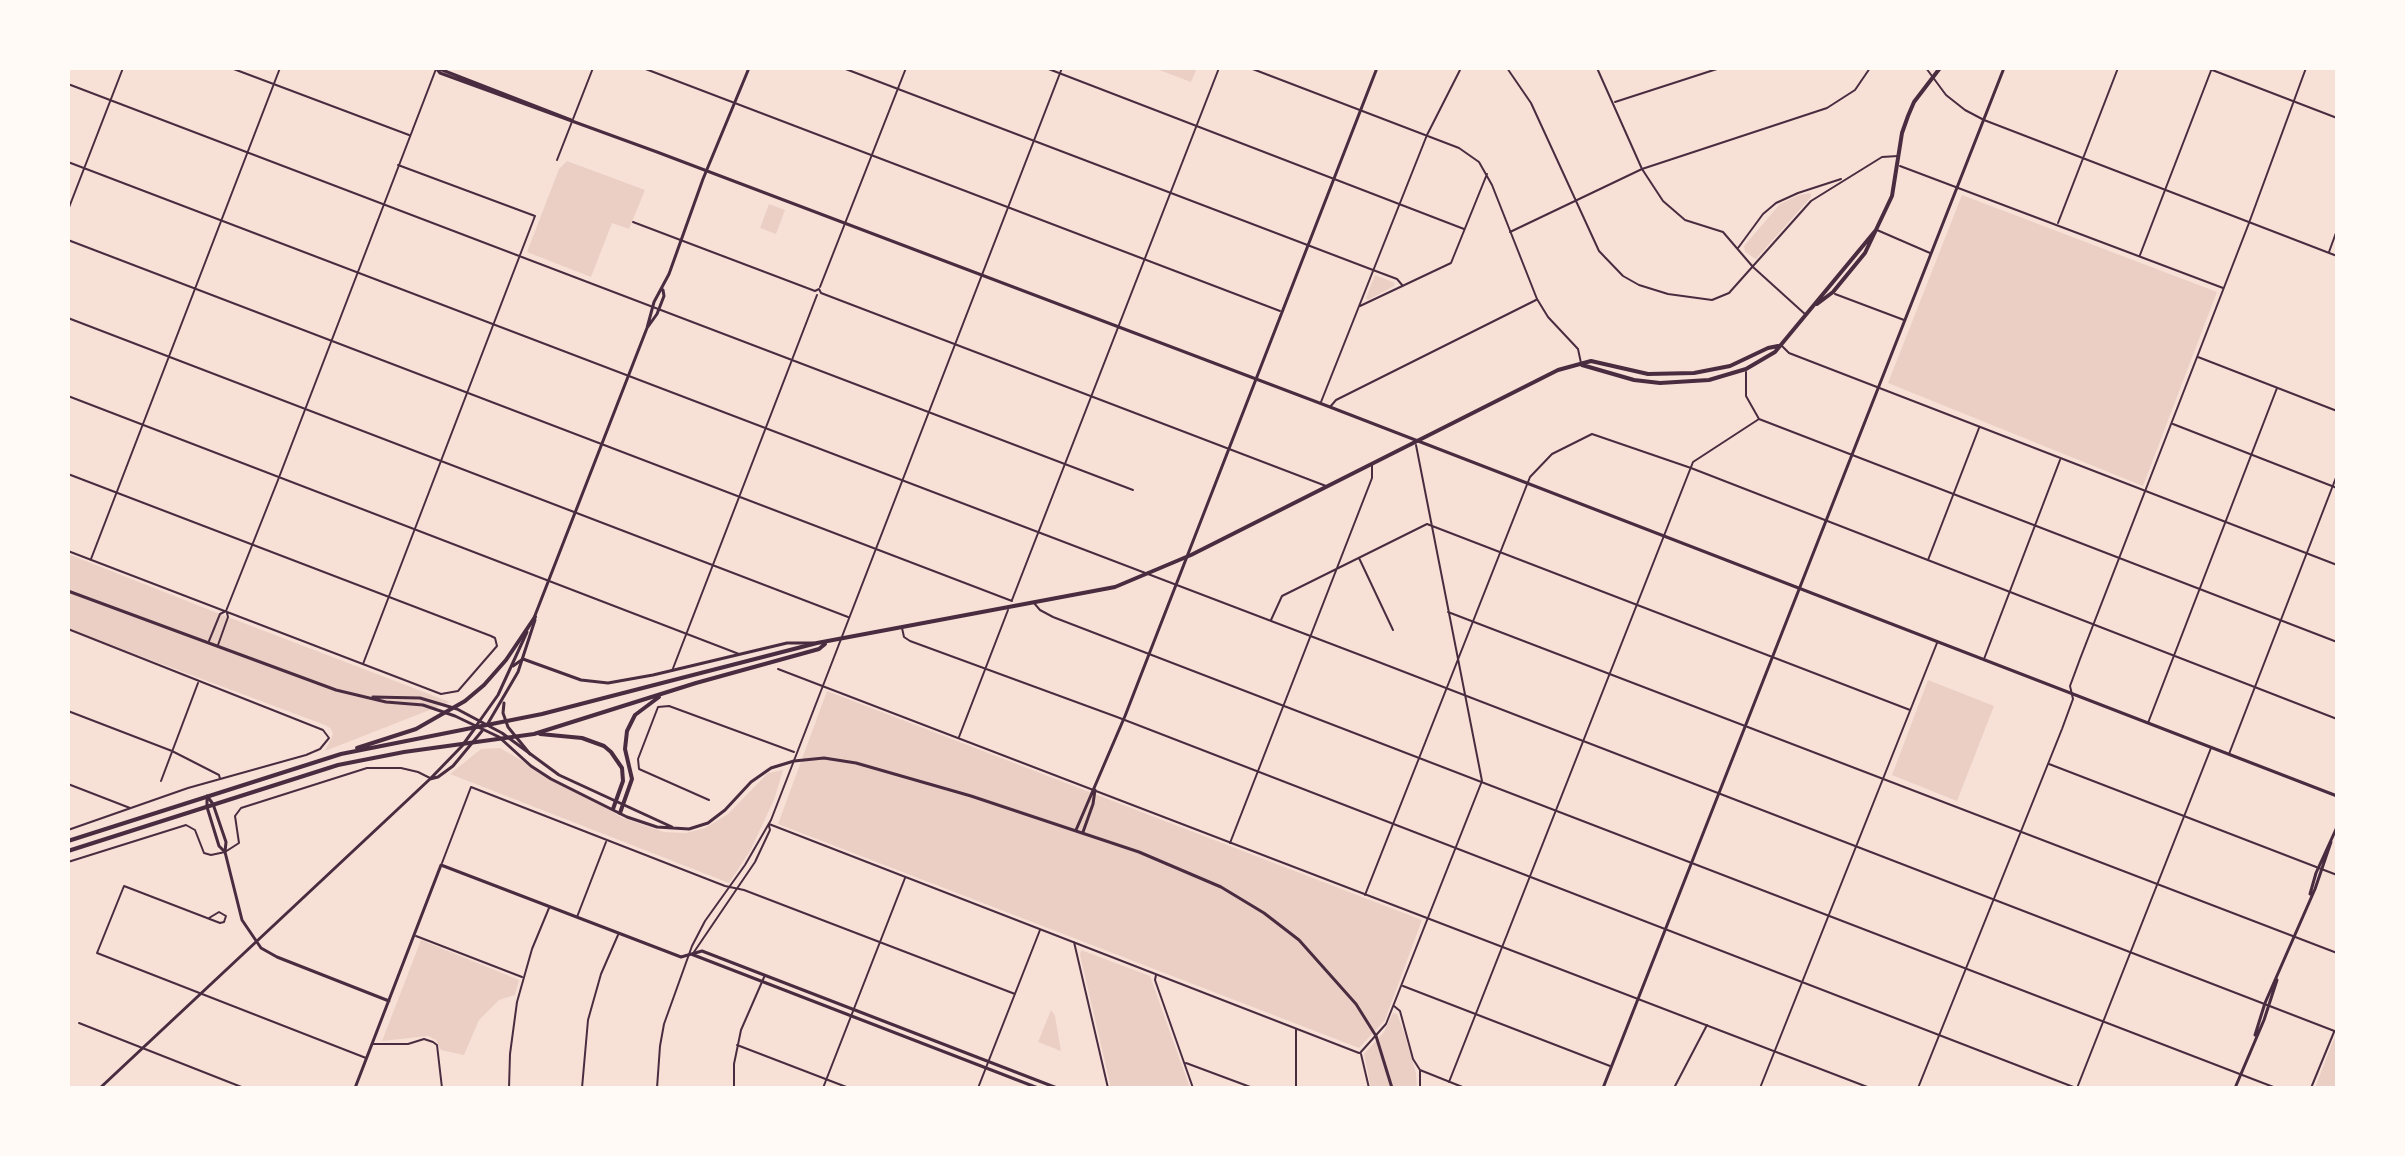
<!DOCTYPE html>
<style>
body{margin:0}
#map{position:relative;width:2405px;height:1156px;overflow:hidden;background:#f7e1d7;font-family:Barlow,sans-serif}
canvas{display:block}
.frame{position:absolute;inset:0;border:70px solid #fffaf5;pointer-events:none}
</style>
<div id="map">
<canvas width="2405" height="1156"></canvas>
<div class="frame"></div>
</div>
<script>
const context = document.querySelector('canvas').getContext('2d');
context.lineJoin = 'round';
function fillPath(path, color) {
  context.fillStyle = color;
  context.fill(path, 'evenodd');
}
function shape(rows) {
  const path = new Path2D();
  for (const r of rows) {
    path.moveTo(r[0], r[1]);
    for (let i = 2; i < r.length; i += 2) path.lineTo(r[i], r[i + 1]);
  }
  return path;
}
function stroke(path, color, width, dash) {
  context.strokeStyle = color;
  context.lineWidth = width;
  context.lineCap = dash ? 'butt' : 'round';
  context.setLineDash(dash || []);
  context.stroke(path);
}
fillPath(shape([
 [1154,68,1197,68,1191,82],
 [567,161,645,190,629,229,612,223,591,277,527,252,559,169],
 [1811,193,1811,197,1756,259,1745,252,1744,246,1780,204,1799,195],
 [1962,195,2217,292,2143,486,1888,383],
 [769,204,785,210,776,234,760,228],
 [1375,275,1395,283,1394,286,1368,300,1366,298],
 [68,554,220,614,450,702,325,751,333,734,331,729,325,725,68,629],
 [1928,680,1994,706,1957,801,1892,775],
 [827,691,1422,920,1385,1020,1359,1048,778,824],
 [500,748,623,818,664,832,686,833,705,828,728,814,768,773,783,770,774,800,750,851,729,883,450,774,481,749],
 [421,940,519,980,515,995,499,1000,479,1020,464,1055,441,1050,436,1040,428,1036,382,1041],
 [1081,950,1150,976,1190,1088,1111,1088,1080,955],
 [1051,1010,1055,1016,1061,1051,1038,1042],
 [1393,1013,1397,1014,1405,1035,1416,1073,1417,1088,1371,1088,1364,1054,1384,1032],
 [2337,1036,2337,1088,2315,1088,2334,1038]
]), '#ebcfc5');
stroke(shape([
 [231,68,409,135],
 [643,68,1280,311],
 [843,68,1373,270,1397,279,1403,286],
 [1046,68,1464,229],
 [1250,68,1459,148,1479,162,1492,185,1537,299,1548,317,1578,349,1581,363],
 [1507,68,1531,103,1599,251,1623,276,1639,285,1668,294,1712,300,1729,293,1811,201,1882,157,1898,156],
 [1597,68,1642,169,1663,201,1685,220,1723,232,1753,267,1806,315],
 [1926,68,1946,95,1965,110,1984,120,2337,256],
 [2207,68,2337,118],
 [68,84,1133,490],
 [1615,102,1720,68],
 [557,160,593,68],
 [68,162,1376,661,2337,1032],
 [1900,166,2223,288],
 [68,210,123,68],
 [633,222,815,291,819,289,821,293,1326,486],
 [2058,223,2118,68],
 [1877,230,1930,253],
 [1510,232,1642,169,1827,108,1855,90,1870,68],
 [68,240,1012,601],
 [1738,248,1763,214,1776,203,1798,193,1841,179],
 [2329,252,2337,230],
 [2140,255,2212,68],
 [820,287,906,68],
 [1835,294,1904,320],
 [1360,306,1451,263,1487,174],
 [68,318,848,617],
 [1781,345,1789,353,2337,565],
 [2198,357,2337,411],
 [1746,372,1746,396,1759,419,2337,642],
 [68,396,739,654],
 [1321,402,1427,135,1461,68],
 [1330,407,1336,400,1536,300],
 [2173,424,2337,488],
 [68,474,491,636,495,638,497,646,458,691,441,694,68,551],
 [1359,558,1393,630],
 [91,559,280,68],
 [1928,560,1979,428],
 [1012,600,1219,68],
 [1034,603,1040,610,1053,617,2276,1088],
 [1448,612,2337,953],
 [1271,620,1282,596,1427,524,1910,710],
 [902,628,904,637,910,641,1117,717,2076,1088],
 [68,629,323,730,329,738,320,749,306,755,188,788,68,830],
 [209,641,220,614,226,611,278,480,436,69],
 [218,645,228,617,227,613],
 [1984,659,2060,460],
 [363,664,535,216,398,165],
 [778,669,1870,1088],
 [672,671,817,295],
 [68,711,172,751,219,775,220,779],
 [2148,723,2277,388],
 [959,737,1008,610],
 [2229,754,2337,475],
 [2049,764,2337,875],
 [161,781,198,683],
 [68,784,130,808],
 [709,800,639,769,638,759,658,707,669,706,794,752],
 [769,824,1359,1053],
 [1230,843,1372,478,1372,464],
 [68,862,186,825,195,830,204,853,211,855,225,852,239,843,235,816,241,808,367,768,401,768,418,772,430,778],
 [442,863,471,787,725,886,744,890,1015,994],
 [1365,895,1530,477,1552,454,1592,434,1691,468,2337,719],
 [577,917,606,842],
 [209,918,219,912,226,916,224,922,220,923,124,886,97,953,366,1058],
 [416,936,522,977],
 [1074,942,1108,1088],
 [694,952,755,862,770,830,769,826],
 [1156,975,1155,980,1193,1088],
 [1403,986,1610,1066],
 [1394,1006,1400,1011,1413,1059,1420,1070,1465,1088],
 [79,1023,244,1088],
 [372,1044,408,1044,424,1039,433,1042,437,1045,442,1088],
 [737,1045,849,1088],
 [1360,1053,1386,1024,1482,781,1416,445],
 [1361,1054,1369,1088],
 [1186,1063,1253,1088],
 [1420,1070,1420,1088],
 [1449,1082,1693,462,1759,419],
 [509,1088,510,1054,517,1002,532,949,549,908],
 [582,1088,588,1020,601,974,618,935],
 [657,1088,660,1046,664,1024,692,946,705,921,745,865,771,820,1062,68],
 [734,1088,734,1064,741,1030,765,975],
 [823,1088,905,878],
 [978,1088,1040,930],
 [1296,1088,1296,1029],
 [1674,1088,1707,1025],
 [1760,1088,1937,643],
 [1918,1088,2062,729,2073,699,2070,686,2080,659,2249,223,2306,68],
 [2077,1088,2211,748],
 [2311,1088,2334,1032]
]), '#4a2c40', 2);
stroke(shape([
 [68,591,336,690,386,702,423,705,455,716,499,737,531,766,551,779,627,817,657,827,689,829,708,823,725,810,751,782,771,768,794,761,824,758,856,763,971,796,1139,852,1221,887,1264,913,1299,940,1356,1004,1376,1036,1392,1088],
 [513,666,523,659,581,680,608,683,653,675,787,643,814,643],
 [373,697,420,698,457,709,502,733,559,775,672,827],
 [430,779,438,777,453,766,482,731],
 [207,796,207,807,219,846,225,852,242,920,261,948,277,957,389,1001],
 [207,796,213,804,226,842,225,852],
 [1076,830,1125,716,1377,68],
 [1083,832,1093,804,1095,790],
 [2310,894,2316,873,2337,827],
 [691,954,1038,1088],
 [2255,1035,2265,1003,2315,889,2331,842],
 [100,1088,430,779,462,746,475,728],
 [355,1088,441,865,681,957,702,951,1057,1088],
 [1603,1088,2004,68],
 [2235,1088,2264,1020,2277,980]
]), '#4a2c40', 3);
stroke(shape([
 [436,68,440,73,657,152,1330,407,2337,796],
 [437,68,571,120],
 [647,328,657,314,664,296,663,290],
 [534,618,647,328,654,302,669,274,703,179,749,68],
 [504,703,503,713,508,727,530,754],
 [487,725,518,672,535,620],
 [476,726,498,695,527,632]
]), '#4a2c40', 3);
stroke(shape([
 [1817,304,1833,292,1865,253,1892,196,1902,133,1908,116,1914,102,1940,68],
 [1582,365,1634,380,1660,383,1709,380,1746,369,1775,352,1876,230],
 [540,734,582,738,604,746,611,752,622,768,623,781,613,809],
 [357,748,416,729,465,701,484,685,506,660,535,617],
 [620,813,632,779,625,749,627,731,635,715,659,697],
 [68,841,341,754,542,714,817,643,1115,587,1191,555,1558,370,1591,361,1648,374,1694,373,1730,366,1768,348,1778,346],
 [68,851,338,765,404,752,534,734,696,683,819,649,825,644]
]), '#4a2c40', 4);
</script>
